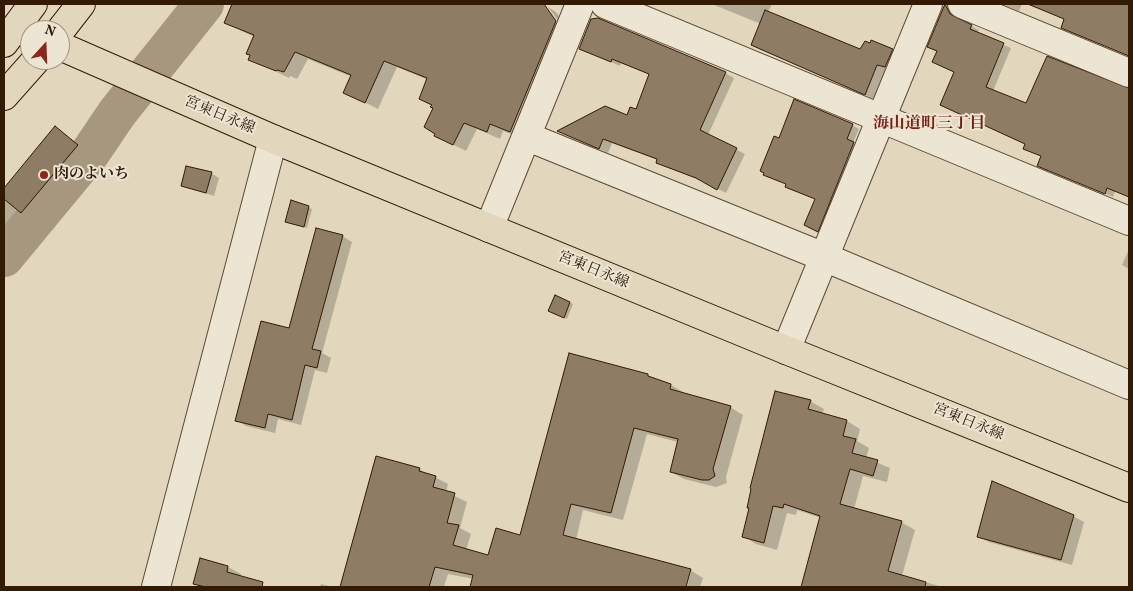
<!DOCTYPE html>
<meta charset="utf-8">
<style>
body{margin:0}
#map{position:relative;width:1133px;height:591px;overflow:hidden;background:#e2d7bd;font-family:Vollkorn,serif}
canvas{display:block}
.frame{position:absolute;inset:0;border:5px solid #321a03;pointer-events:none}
.north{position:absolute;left:20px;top:20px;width:50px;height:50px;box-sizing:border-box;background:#ece5d4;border:1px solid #a29480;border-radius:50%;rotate:20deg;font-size:14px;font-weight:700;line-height:20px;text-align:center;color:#321a03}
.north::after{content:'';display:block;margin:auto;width:18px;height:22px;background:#8f2418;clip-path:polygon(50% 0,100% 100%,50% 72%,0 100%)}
</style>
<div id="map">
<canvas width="1133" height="591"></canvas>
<div class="frame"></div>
<div class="north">N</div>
</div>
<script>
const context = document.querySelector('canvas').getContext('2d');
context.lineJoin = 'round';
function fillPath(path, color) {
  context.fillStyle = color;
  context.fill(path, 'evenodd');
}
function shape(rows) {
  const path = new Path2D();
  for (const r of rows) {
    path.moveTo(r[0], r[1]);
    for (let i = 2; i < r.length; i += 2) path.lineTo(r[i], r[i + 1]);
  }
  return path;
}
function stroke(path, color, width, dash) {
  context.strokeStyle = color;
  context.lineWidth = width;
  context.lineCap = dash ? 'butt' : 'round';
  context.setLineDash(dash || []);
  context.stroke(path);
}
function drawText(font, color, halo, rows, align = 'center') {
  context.font = font + ' Vollkorn,"Noto Serif JP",serif';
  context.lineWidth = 4;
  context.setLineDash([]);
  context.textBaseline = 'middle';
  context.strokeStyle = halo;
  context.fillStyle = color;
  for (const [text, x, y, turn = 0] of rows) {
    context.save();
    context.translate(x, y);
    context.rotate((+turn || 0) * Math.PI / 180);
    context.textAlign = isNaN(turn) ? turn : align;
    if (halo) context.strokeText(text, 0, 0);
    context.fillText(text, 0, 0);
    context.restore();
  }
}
fillPath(shape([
 [241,4,541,4,559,27,561,25,548,7,556,12,569,29,523,139,503,131,500,139,477,129,466,151,436,136,435,108,420,99,428,80,397,67,378,109,344,92,352,77,308,59,297,79,290,76,289,78,250,59,254,37,226,23,239,10],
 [712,4,772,4,768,12,861,51,870,44,892,50,902,55,874,99,762,50,761,24],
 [1002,4,1022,4,1019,11],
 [1026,4,1126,4,1129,6,1129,56,1070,32,1063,27,1066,20],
 [971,26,979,30,977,34,1011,48,993,91,1027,105,1129,89,1129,197,1115,191,1113,197,1038,165,1042,156,1025,148,1026,144,955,72,934,62],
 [580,48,725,73,734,78,708,135,745,154,726,193,706,183,667,167,658,160,612,143,608,153,560,131,628,117,637,111,650,75,621,63,620,66],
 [852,125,859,129,853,143,860,147,825,235,812,229,816,199,779,139],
 [55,128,86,151,4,250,4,190],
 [211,173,219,178,214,196,182,186],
 [309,208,312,209,307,228,290,223],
 [342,236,352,242,322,353,331,358,327,373,315,370,301,425,278,419,275,433,246,426,237,420],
 [1129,249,1129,269,1122,265],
 [555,296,573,304,567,319,552,313],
 [648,376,671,385,683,392,683,394,730,407,743,415,726,477,727,483,716,487,684,479,671,472,678,442,647,434,623,520,583,510,576,540,690,570,703,578,700,587,687,587,691,572,688,572,684,587,471,587,474,579,448,574,444,587,342,587,377,457,419,469,448,484,446,492,467,502,460,528,471,534,466,550,489,557,521,536],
 [810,401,824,409,822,414,847,421,860,429,857,441,869,448,866,458,890,468,887,482,863,476,854,509,901,522,915,530,902,576,943,587,802,587,821,518,797,510,796,515,787,513,777,550,756,544,743,536],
 [1073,516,1084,522,1072,565,989,542,978,536],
 [201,559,228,567,241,574,240,577,266,587,197,587],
 [321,584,333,587,320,587]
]), '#0003');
stroke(shape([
 [4,257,90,153,117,113,204,4]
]), '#a6977e', 40);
const building = shape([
 [232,4,544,4,556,21,510,132,490,124,487,132,464,123,453,145,434,136,435,134,424,127,433,108,430,107,432,105,419,99,427,78,384,61,365,103,343,93,351,75,295,52,284,72,277,70,276,71,248,60,250,55,246,54,254,35,224,23,232,4],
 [945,4,950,14,972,25,970,29,1004,43,986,87,1026,103,1047,56,1129,88,1129,197,1107,188,1105,194,1037,166,1041,156,1023,149,1025,144,940,105,954,72,932,62,937,51,927,47,945,4],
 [1028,4,1129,4,1129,56,1061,28,1064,19,1028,4],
 [765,10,860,49,865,41,870,43,871,40,893,49,885,67,877,65,865,95,751,45,765,10],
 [598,18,726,72,700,130,737,148,717,190,696,178,656,163,657,159,603,139,599,149,557,131,605,106,627,115,630,107,636,109,649,74,612,59,611,62,579,49,591,19,598,18],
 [794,99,853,124,847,139,854,142,818,232,804,225,815,199,785,187,786,184,763,175,764,173,760,171,774,136,779,138,794,99],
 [55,126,78,145,21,213,4,199,4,188,55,126],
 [186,166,212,172,206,193,181,186,186,166],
 [291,200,309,206,304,227,285,222,291,200],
 [316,228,343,235,312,349,321,351,317,368,305,365,292,420,268,414,265,428,235,421,261,321,289,328,316,228],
 [555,295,570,302,564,318,548,311,555,295],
 [569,353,648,374,648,376,671,384,670,389,731,406,713,469,715,476,709,480,702,480,670,472,678,439,634,428,611,513,571,504,563,535,691,569,686,587,470,587,473,575,435,567,429,587,340,587,376,456,420,468,419,471,436,476,433,487,455,493,447,523,459,525,453,545,488,555,496,528,520,535,569,353],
 [775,391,811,400,808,409,847,420,843,436,856,439,852,453,878,460,873,476,850,469,840,504,902,521,888,571,926,582,925,587,801,587,820,516,784,504,783,508,773,506,764,543,742,537,749,508,747,508,751,489,750,488,775,391],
 [992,481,1074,515,1061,560,977,537,992,481],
 [200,558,228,566,227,572,263,582,262,587,206,587,193,584,200,558]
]);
fillPath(building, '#8e7c64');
stroke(building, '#321a03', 1);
const minor = shape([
 [605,4,1129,221],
 [962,4,1129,73],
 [528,137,824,257,1129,385],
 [489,228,580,4],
 [786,350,928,4],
 [156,587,273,139]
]);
const major = shape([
 [60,46,273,139,786,350,1129,488]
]);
const highway = shape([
 [60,31,81,4],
 [4,43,33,4],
 [4,96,36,60]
]);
stroke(minor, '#5e4932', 30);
stroke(major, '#321a03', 30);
stroke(highway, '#321a03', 30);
stroke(minor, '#ece5d4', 28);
stroke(major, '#e2d7bd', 28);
stroke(highway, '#e2d7bd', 28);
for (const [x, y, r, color] of [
 [44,175,5,"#8f2418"]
]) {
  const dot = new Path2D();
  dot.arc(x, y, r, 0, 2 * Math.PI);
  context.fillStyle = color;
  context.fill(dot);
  stroke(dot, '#ece5d4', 2);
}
drawText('15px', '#321a03', '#ece5d4', [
 ["宮東日永線",219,116,23],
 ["宮東日永線",593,271,22],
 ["宮東日永線",968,423,22]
]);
drawText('bold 15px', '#321a03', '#ece5d4', [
 ["肉のよいち",54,175]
], 'left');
drawText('bold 16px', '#7a1f14', '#ece5d4', [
 ["海山道町三丁目",929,125]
]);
</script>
